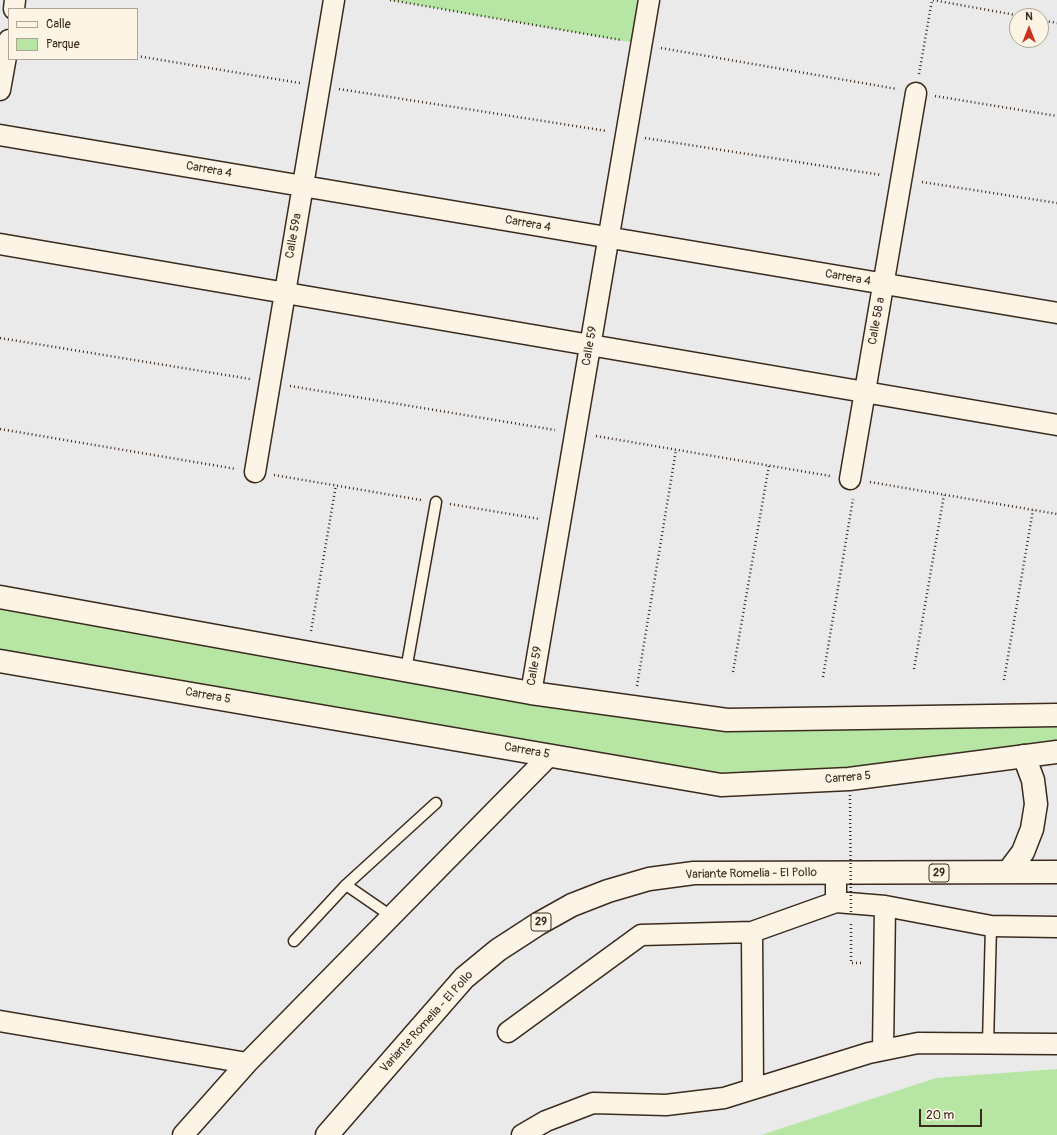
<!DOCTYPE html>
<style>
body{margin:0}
#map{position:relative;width:1057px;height:1135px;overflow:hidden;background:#ebeaea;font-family:Pangolin,sans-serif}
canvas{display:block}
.legend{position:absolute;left:8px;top:8px;width:130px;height:52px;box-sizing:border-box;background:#fcf5e5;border:1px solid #afa495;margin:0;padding:5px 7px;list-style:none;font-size:12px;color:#3b2a1e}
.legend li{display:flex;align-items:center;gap:8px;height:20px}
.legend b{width:20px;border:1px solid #afa495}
.north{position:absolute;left:1009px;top:8px;width:40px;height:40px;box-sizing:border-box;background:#fcf5e5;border:1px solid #afa495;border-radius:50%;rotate:0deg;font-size:11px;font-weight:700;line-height:16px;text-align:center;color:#3b2a1e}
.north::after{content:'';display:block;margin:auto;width:14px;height:18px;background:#c8321e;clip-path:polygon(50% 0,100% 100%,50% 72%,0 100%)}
.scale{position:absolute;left:919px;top:1109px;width:63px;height:18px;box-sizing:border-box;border:2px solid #3b2a1e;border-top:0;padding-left:5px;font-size:12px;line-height:14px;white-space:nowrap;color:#3b2a1e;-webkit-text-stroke:3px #fcf5e5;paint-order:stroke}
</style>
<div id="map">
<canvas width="1057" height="1135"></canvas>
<ul class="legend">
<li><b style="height:5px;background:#fcf5e5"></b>Calle</li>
<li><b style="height:11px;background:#b6e5a4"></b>Parque</li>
</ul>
<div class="north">N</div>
<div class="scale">20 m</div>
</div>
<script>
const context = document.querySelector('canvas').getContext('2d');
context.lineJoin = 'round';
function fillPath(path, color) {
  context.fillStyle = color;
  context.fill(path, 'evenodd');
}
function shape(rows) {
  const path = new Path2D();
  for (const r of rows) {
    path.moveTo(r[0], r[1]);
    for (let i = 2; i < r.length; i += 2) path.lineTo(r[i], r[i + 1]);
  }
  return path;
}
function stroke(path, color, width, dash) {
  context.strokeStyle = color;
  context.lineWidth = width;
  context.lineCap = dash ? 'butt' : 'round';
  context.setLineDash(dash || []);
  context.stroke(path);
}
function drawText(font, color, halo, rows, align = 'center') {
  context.font = font + ' Pangolin,sans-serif';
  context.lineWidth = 4;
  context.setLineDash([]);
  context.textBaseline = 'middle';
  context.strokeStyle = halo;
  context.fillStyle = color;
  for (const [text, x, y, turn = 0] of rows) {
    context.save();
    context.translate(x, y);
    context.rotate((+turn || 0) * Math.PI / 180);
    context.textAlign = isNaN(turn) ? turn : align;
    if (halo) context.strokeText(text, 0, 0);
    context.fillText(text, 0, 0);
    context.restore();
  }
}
fillPath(shape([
 [390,0,649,0,641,44],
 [0,597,727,720,1057,715,1057,752,721,785,0,661],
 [1057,1069,1057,1135,761,1135,936,1078]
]), '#b6e5a4');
const lane = shape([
 [406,670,436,502],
 [346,885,391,916],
 [294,941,346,885,436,803],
 [988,1044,991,926]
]);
const street = shape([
 [14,9,15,0],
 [0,90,9,40],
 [0,135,1057,313],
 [0,244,1057,425],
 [255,472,334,0],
 [850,479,916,93],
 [531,693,649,0],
 [836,902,885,906],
 [0,1021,247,1063],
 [508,1032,641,935,752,932],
 [883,1050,885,906,991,926,1057,927],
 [753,1089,752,932,836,902,836,873],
 [183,1135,247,1063,550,755],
 [522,1135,546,1121,593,1103,666,1105,724,1098,869,1053,918,1043,1057,1044]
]);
const secondary = shape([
 [0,597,531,693,727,720,1057,715],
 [0,661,721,785,849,779,1057,752]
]);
const highway = shape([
 [1008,872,1023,852,1032,829,1036,804,1033,780,1024,756],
 [327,1135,464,978,498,950,538,924,572,905,608,891,649,879,694,873,1057,872]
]);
stroke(lane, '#3b2a1e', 13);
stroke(street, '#3b2a1e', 23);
stroke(secondary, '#3b2a1e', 25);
stroke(highway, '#3b2a1e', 25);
stroke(shape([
 [390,0,621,40],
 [933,0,1021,16],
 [1041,20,1057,23],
 [661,48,897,89],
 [137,56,300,83],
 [919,74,932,0],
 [339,89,607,131],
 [935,96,1057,116],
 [645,138,881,175],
 [922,182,1057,203],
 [0,338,250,379],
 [290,386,555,430],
 [0,429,236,469],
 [596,436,830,476],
 [274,475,421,500],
 [870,482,1057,514],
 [450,504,540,519],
 [311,631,336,485],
 [914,669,944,495],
 [733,672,769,465],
 [823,677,853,499],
 [1004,680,1033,510],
 [637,686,676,450],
 [851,924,851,963,863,963]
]), '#3b2a1e', 2.5, [1, 3]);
stroke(lane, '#fcf5e5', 10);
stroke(street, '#fcf5e5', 20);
stroke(secondary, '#fcf5e5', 22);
stroke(highway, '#fcf5e5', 22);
stroke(shape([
 [850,795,851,914]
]), '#3b2a1e', 2.5, [1, 3]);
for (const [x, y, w] of [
 [939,873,20],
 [541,922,20]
]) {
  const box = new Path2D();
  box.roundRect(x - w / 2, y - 9, w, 18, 3);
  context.fillStyle = '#fcf5e5';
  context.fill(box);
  stroke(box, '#3b2a1e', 1);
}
drawText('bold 11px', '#3b2a1e', null, [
 ["29",939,873],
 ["29",541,922]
]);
drawText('12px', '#3b2a1e', '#fcf5e5', [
 ["Carrera 4",209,170,10],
 ["Carrera 4",528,224,10],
 ["Calle 59a",294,236,-80],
 ["Carrera 4",848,278,10],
 ["Calle 58 a",877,321,-80],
 ["Calle 59",590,346,-80],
 ["Calle 59",535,666,-80],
 ["Carrera 5",208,696,10],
 ["Carrera 5",527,751,10],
 ["Carrera 5",848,778,-5],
 ["Variante Romelia - El Pollo",751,874,-1],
 ["Variante Romelia - El Pollo",427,1022,-48]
]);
</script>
